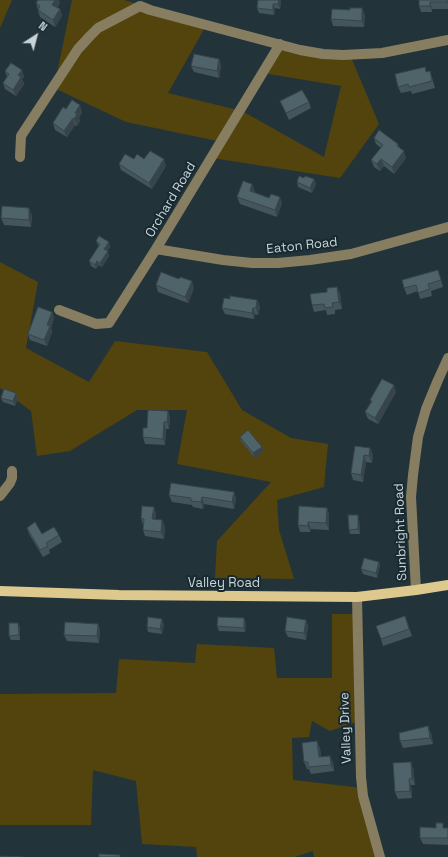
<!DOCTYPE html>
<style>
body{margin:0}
#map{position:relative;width:448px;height:857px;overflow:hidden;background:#22343a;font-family:"Space Grotesk",sans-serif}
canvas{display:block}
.north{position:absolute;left:16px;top:16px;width:40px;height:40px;-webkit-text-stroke:3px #182a30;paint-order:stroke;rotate:36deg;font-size:11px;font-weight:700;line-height:16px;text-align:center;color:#c9d4d8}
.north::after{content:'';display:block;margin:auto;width:14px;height:18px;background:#c9d4d8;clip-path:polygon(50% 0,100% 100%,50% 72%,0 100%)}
</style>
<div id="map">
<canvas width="448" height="857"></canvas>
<div class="north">N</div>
</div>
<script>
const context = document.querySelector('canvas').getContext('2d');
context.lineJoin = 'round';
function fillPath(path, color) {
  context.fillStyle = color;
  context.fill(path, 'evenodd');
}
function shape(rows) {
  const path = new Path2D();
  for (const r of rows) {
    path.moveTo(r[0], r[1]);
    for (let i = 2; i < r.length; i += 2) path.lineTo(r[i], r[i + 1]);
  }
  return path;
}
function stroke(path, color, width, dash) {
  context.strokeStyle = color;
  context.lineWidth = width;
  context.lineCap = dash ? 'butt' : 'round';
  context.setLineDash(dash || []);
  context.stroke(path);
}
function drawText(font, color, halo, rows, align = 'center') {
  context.font = font + ' "Space Grotesk",sans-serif';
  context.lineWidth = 4;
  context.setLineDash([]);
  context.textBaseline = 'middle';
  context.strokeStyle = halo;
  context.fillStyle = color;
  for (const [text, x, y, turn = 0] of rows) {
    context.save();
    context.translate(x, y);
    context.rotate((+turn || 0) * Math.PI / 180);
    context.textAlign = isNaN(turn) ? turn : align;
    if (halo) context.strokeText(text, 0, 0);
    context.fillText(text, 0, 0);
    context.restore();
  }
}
fillPath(shape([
 [0,0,12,0,0,28],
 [72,0,124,0,207,24,168,93,242,111,324,157,341,86,263,73,282,48,351,57,379,124,340,178,212,158,222,142,126,122,54,88],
 [0,262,38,282,26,348,89,382,115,341,207,352,242,410,291,438,328,444,324,487,277,500,279,530,294,579,215,578,217,541,271,482,177,464,187,410,137,410,70,451,37,456,31,411,0,388],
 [332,614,360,614,359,721,330,731,312,721,309,737,292,738,293,780,363,788,378,857,314,857,313,851,295,857,197,857,196,847,142,844,136,781,93,770,91,825,0,825,0,694,116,693,119,659,195,663,197,644,274,648,277,678,332,678]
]), '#53430d');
stroke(shape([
 [20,157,21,136,78,49,90,36,98,28,140,6,150,10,300,50,323,54,343,55,382,53,448,40],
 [156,249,223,260,252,263,278,263,310,260,351,254,448,227],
 [59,310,96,324,109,323,156,249,280,44],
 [0,496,10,483,12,478,12,471],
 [416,590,411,497,413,475,418,437,426,409,438,380,448,358],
 [357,597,361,777,363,796,380,857]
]), '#877d61', 10);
stroke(shape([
 [0,591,119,595,357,597,416,590,448,585]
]), '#ddc88e', 10);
fillPath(shape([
 [279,0,280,0,281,1,280,9,275,8,274,15,259,13,257,8],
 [419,0,448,0,448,9,432,9,432,12,421,12,419,6],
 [36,3,60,3,57,8,60,9,62,16,55,27,40,17],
 [362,8,365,15,364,27,333,26,331,19,350,10],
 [219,59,221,65,219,78,194,72,191,66],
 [22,70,24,77,22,79,24,84,16,96,5,89,3,83,7,77,5,71],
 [430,71,435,88,412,94,411,91,401,93,398,87,427,72],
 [280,101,309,102,311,108,289,120,283,107],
 [66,109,82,112,79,118,80,121,77,126,75,125,67,137,55,130,53,123],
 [374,138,398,144,400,149,406,158,394,174,384,166,380,171,374,167,371,160,381,148,376,144],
 [134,159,166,166,152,189,121,170,119,164],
 [304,178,314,179,316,184,312,193,298,187,297,182],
 [255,191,254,192,282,203,277,217,240,204,237,197],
 [32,215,31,227,4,225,1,218],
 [96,241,110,247,107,251,109,256,102,267,99,265,96,269,91,266,89,261,99,246,98,245],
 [440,276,443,287,431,291,432,296,420,299,418,291,407,295,404,288],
 [156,285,194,288,188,303,158,292],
 [340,293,342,309,335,310,335,314,327,315,326,310,314,312,312,305],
 [230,299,257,300,260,307,258,315,255,314,254,319,225,314,222,308],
 [52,312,54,318,51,328,52,332,47,346,30,340,28,334],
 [396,392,378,424,368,419,365,412,371,402,370,400],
 [18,397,15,406,3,402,1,398],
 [168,411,170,418,169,429,166,429,165,445,145,444,143,437,147,428],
 [240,437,264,451,255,458,241,441],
 [355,446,370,448,373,455,372,463,366,462,363,482,353,480,351,473],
 [234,492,236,499,234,509,204,504,203,509,193,507,192,505,172,502,169,495],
 [154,507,156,514,155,519,162,520,165,527,164,539,145,536,143,530,143,525,141,518],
 [327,508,329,515,329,530,311,529,310,532,300,532,298,525],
 [358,515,359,519,360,534,350,534,349,530],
 [27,528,42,534,59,535,62,542,49,550,50,553,43,557,29,534],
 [379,562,380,566,377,578,363,574,361,569],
 [405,616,412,636,383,646,381,639],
 [306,620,308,626,306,640,288,637,285,631],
 [246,623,245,632,219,631,217,626],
 [98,624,100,630,99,643,67,641,64,635],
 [164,624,162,634,148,632,147,627],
 [20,627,20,640,11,640,9,636],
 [431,733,433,744,403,748,400,741],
 [317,741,320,748,321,757,333,762,334,771,311,774,309,769,307,769,304,762],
 [413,768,415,785,411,785,412,798,398,799,395,792],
 [445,828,448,828,448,845,423,844,420,838]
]), '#44555b');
fillPath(shape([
 [55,0,59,0,60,3,55,11,52,5],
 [279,0,280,0,281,1,280,9,278,4],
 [430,2,432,9,432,12,430,6],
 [273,4,275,8,274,15,273,10],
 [362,8,365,15,364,27,362,21],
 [60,9,62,16,55,27,53,20],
 [219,59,221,65,219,78,217,71],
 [22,70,24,77,22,79,24,84,16,96,13,90,18,75],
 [80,105,82,112,79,118,80,121,77,126,74,119,75,113],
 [73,118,75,125,67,137,64,131],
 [404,151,406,158,394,174,392,167],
 [164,159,166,166,152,189,149,183],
 [381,159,384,166,380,171,377,164],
 [314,179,316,184,312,193,310,188],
 [252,184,255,191,253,197,250,191],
 [280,197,282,203,277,217,275,210],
 [29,208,32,215,31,227,29,220],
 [109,242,110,247,106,254,104,249],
 [108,251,109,256,102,267,100,263],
 [97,261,99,265,96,269,95,265],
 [192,281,194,288,188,303,185,297],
 [337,287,340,293,342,309,339,302],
 [257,300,260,307,258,315,256,308],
 [253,308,255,314,254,319,252,313],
 [52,312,54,318,51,328,52,332,47,346,44,340,47,325],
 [394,385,396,392,378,424,375,418],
 [16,393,18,397,15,406,13,401],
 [168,411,170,418,169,429,167,422],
 [164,422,166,429,165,445,163,439],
 [262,447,264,451,255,458,253,453],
 [370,448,373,455,372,463,369,456],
 [364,455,366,462,363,482,361,475],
 [234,492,236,499,234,509,232,502],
 [202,497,204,504,203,509,201,502],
 [154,507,156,514,155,526,152,519],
 [327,508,329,515,329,530,326,523],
 [358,515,359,519,360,534,358,529],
 [162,520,165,527,164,539,161,532],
 [308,522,311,529,310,532,308,526],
 [379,562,380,566,377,578,376,573],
 [244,618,246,623,245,632,244,628],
 [162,619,164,624,162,634,160,629],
 [306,620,308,626,306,640,304,633],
 [18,623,20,627,20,640,19,635],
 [98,624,100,630,99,643,97,636],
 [428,726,431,733,433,744,430,738],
 [317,741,320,748,321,763,319,757],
 [330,756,333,762,334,771,331,765],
 [411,762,413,768,415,785,412,778],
 [409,779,411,785,412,798,410,791]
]), '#37454a');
const building = shape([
 [38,0,55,0,52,5,60,9,53,20,38,10,40,6,36,3,38,0],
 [258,0,279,0,278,4,273,4,273,10,257,8,258,0],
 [419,0,448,0,448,2,430,2,430,6,419,6,419,0],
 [350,8,362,8,362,21,331,19,332,9,350,10,350,8],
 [194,54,219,59,217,71,191,66,194,54],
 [11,63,22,70,18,75,21,77,13,90,3,83,9,74,5,71,11,63],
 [425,67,426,72,430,71,432,81,409,87,408,84,398,87,395,74,425,67],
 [302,90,309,102,286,113,280,101,302,90],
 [72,100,80,105,75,113,77,114,74,119,73,118,64,131,53,123,63,107,66,109,72,100],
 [379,130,398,144,397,146,404,151,392,167,381,159,377,164,371,160,383,145,374,138,379,130],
 [150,151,164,159,149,183,119,164,125,154,134,159,137,154,144,159,150,151],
 [299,176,304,178,305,176,314,179,310,188,297,182,299,176],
 [243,181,252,184,250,191,269,198,271,194,280,197,275,210,237,197,243,181],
 [2,206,29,208,29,220,1,218,2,206],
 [99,236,109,242,104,249,108,251,100,263,97,261,95,265,89,261,100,244,96,241,99,236],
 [438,270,441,280,428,284,430,289,418,293,416,285,404,288,402,280,438,270],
 [161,272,179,279,180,277,192,281,185,297,156,285,161,272],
 [337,287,339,302,332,303,333,307,325,308,324,304,312,305,310,294,327,292,327,288,337,287],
 [230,296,257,300,256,308,253,308,252,313,222,308,224,298,230,299,230,296],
 [38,307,52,312,47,325,50,326,44,340,28,334,38,307],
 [382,379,394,385,375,418,365,412,372,401,370,400,382,379],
 [4,389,16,393,13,401,1,398,4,389],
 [148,410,168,411,167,422,164,422,163,439,143,437,143,428,147,428,148,410],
 [248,430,262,447,253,453,240,437,248,430],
 [355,446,370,448,369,456,364,455,361,475,351,473,355,446],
 [171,483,234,492,232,502,202,497,201,502,191,501,191,498,169,495,171,483],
 [142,506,154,507,152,519,162,520,161,532,143,530,144,519,141,518,142,506],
 [299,506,327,508,326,523,308,522,308,526,298,525,299,506],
 [348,515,358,515,358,529,349,530,348,515],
 [35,522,42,534,54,527,59,535,46,543,48,546,40,550,27,528,35,522],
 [364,558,379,562,376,573,361,569,364,558],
 [405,616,409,629,381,639,376,626,405,616],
 [148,617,162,619,160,629,147,627,148,617],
 [218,617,244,618,244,628,217,626,218,617],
 [287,617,306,620,304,633,285,631,287,617],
 [65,622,98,624,97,636,64,635,65,622],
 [9,623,18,623,19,635,9,636,9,623],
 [428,726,430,738,400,741,399,733,428,726],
 [317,741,319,757,330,756,331,765,308,767,308,762,304,762,302,743,317,741],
 [411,762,412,778,409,779,410,791,395,792,393,763,411,762],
 [436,823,443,823,443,828,448,828,448,838,420,838,420,827,436,828,436,823],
 [99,854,120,855,120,857,99,857,99,854],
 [0,856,23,857,0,857,0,856]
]);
fillPath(building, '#4f636a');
stroke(building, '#37454a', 1);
drawText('13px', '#c9d4d8', '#182a30', [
 ["Orchard Road",171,200,-59],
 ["Eaton Road",302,246,-6],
 ["Sunbright Road",401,532,-92],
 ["Valley Road",224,583],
 ["Valley Drive",346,728,-92]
]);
</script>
